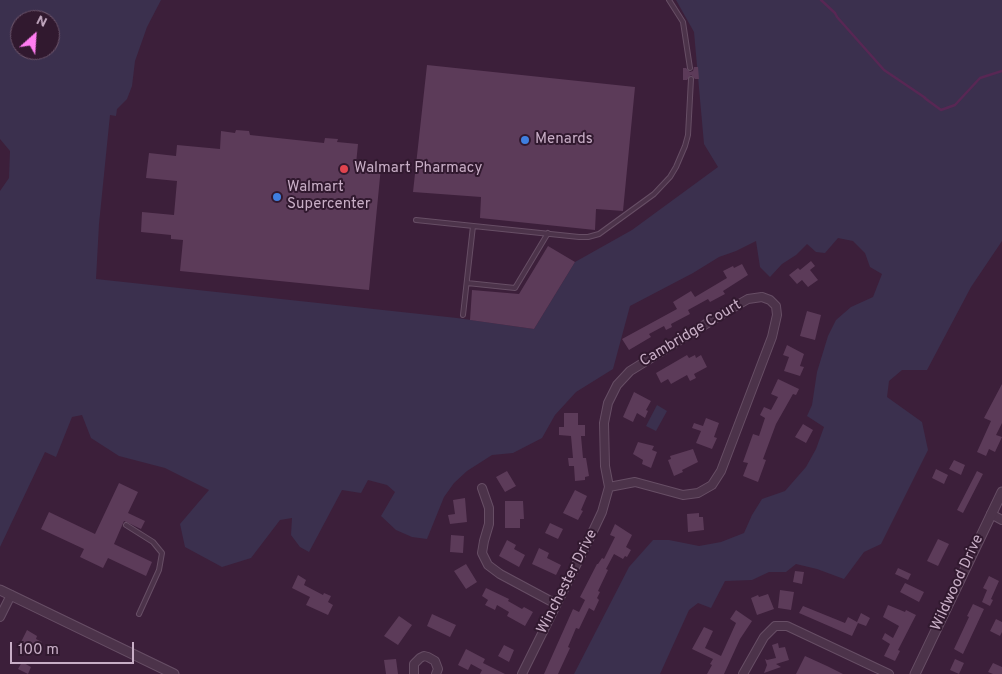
<!DOCTYPE html>
<style>
body{margin:0}
#map{position:relative;width:1002px;height:674px;overflow:hidden;background:#3c1f3a;font-family:Overpass,sans-serif}
canvas{display:block}
.north{position:absolute;left:10px;top:10px;width:50px;height:50px;box-sizing:border-box;background:#31192f;border:1px solid #6d556b;border-radius:50%;rotate:26deg;font-size:14px;font-weight:700;line-height:20px;text-align:center;color:#c8aec6}
.north::after{content:'';display:block;margin:auto;width:18px;height:22px;background:#ff7df1;clip-path:polygon(50% 0,100% 100%,50% 72%,0 100%)}
.scale{position:absolute;left:10px;top:642px;width:124px;height:22px;box-sizing:border-box;border:2px solid #c8aec6;border-top:0;padding-left:6px;font-size:15px;line-height:18px;white-space:nowrap;color:#c8aec6;-webkit-text-stroke:4px #31192f;paint-order:stroke}
</style>
<div id="map">
<canvas width="1002" height="674"></canvas>
<div class="north">N</div>
<div class="scale">100 m</div>
</div>
<script>
const context = document.querySelector('canvas').getContext('2d');
context.lineJoin = 'round';
function fillPath(path, color) {
  context.fillStyle = color;
  context.fill(path, 'evenodd');
}
function shape(rows) {
  const path = new Path2D();
  for (const r of rows) {
    path.moveTo(r[0], r[1]);
    for (let i = 2; i < r.length; i += 2) path.lineTo(r[i], r[i + 1]);
  }
  return path;
}
function stroke(path, color, width, dash) {
  context.strokeStyle = color;
  context.lineWidth = width;
  context.lineCap = dash ? 'butt' : 'round';
  context.setLineDash(dash || []);
  context.stroke(path);
}
function drawText(font, color, halo, rows, align = 'center') {
  context.font = font + ' Overpass,sans-serif';
  context.lineWidth = 4;
  context.setLineDash([]);
  context.textBaseline = 'middle';
  context.strokeStyle = halo;
  context.fillStyle = color;
  for (const [text, x, y, turn = 0] of rows) {
    context.save();
    context.translate(x, y);
    context.rotate((+turn || 0) * Math.PI / 180);
    context.textAlign = isNaN(turn) ? turn : align;
    if (halo) context.strokeText(text, 0, 0);
    context.fillText(text, 0, 0);
    context.restore();
  }
}
fillPath(shape([
 [0,0,161,0,147,27,135,61,132,86,127,99,117,109,116,116,110,115,99,224,96,279,457,318,534,329,575,262,632,230,718,167,704,144,694,32,676,0,1002,0,1002,241,971,287,927,370,902,370,889,381,887,397,922,422,928,450,881,544,864,552,844,579,817,569,796,564,786,572,769,572,752,580,725,581,711,608,698,603,689,610,660,674,574,674,629,567,653,540,669,540,699,546,721,542,744,533,752,515,762,499,785,491,806,467,816,449,824,427,807,416,812,405,817,372,828,336,836,320,851,307,873,297,882,274,870,267,865,253,853,241,838,238,825,253,816,252,807,244,796,255,782,264,770,277,760,267,756,241,736,251,719,257,693,273,630,306,613,369,576,392,555,415,542,438,513,453,492,455,467,471,454,483,444,497,427,539,412,537,396,530,381,516,395,492,387,485,368,480,361,493,342,490,309,552,300,547,291,535,292,518,280,520,251,558,222,567,185,547,180,524,209,490,165,468,119,456,91,438,82,415,72,417,56,457,45,452,0,547,0,191,9,178,10,151,0,139],
 [20,20,50,20,50,50,20,50],
 [657,405,667,411,656,431,646,426]
]), '#3b304e');
stroke(shape([
 [821,0,835,13,837,17,884,70,924,97,926,99,941,110,955,105,980,78,1002,71]
]), '#582754', 2.5);
fillPath(shape([
 [427,65,635,87,623,211,596,209,595,230,480,218,481,197,413,192],
 [694,67,698,67,699,79,695,79,691,75,687,80,683,80,683,68,686,68,690,72,693,71],
 [236,130,249,131,250,135,324,143,325,138,338,139,337,142,358,144,356,164,381,167,369,290,180,271,183,240,171,239,171,235,141,232,142,212,174,215,177,181,146,178,149,153,176,156,177,145,220,149,221,131,235,133],
 [548,246,575,262,534,329,470,320,472,290,519,294],
 [811,261,815,266,810,270,818,280,808,287,802,280,797,284,789,275,798,268,800,270],
 [742,264,748,275,723,291,725,294,710,302,708,299,688,310,690,314,671,324,672,327,666,330,664,326,649,334,651,337,629,350,622,339,677,309,673,302,691,291,695,297,727,278,723,271,733,266,734,268],
 [807,311,821,315,815,340,800,336],
 [787,345,804,354,800,366,804,367,800,376,784,371,789,357,783,355],
 [687,355,689,358,695,355,696,358,701,355,707,367,694,374,696,378,690,381,687,375,671,384,668,379,661,383,656,373],
 [778,379,799,389,796,395,793,394,776,424,763,459,766,460,758,482,743,476,748,463,743,462,753,434,759,436,765,418,760,415,764,407,771,410,778,397,771,394],
 [1002,384,1002,423,996,435,1002,437,995,452,989,449,986,456,977,452,991,421,984,418],
 [634,392,651,401,646,410,648,411,645,418,637,413,633,422,623,417],
 [564,413,578,413,578,425,585,425,585,436,581,436,583,458,586,458,589,476,585,477,585,480,575,481,574,466,569,466,568,458,573,458,571,436,559,435,559,427,564,427],
 [706,418,719,423,714,437,717,438,712,449,696,443,701,431,692,428,694,423,703,426],
 [803,424,813,430,806,443,795,437],
 [638,442,654,446,652,450,657,452,651,468,642,464,643,460,633,454],
 [693,449,698,462,682,470,683,472,674,476,668,460,671,459,670,456],
 [954,460,965,465,961,475,949,469],
 [936,469,948,475,944,484,932,478],
 [507,471,516,486,505,492,496,477],
 [977,471,983,474,963,513,957,510],
 [119,483,138,492,128,513,145,521,141,529,124,521,114,544,152,562,146,576,108,558,103,568,80,557,84,549,41,529,49,512,95,534],
 [575,490,587,496,581,510,583,511,578,520,563,513],
 [465,498,467,522,450,524,448,515,455,514,453,500],
 [505,501,523,501,524,519,520,519,520,528,505,528],
 [699,513,699,517,703,517,704,530,688,532,687,514],
 [550,523,563,529,558,539,545,533],
 [615,524,632,535,626,547,631,550,627,557,625,556,623,559,614,554,606,569,608,570,598,591,600,592,597,598,599,600,594,611,589,608,579,629,576,628,568,647,570,648,558,674,544,674,573,609,579,612,585,600,580,597,597,564,598,564,602,558,604,559,615,537,610,535],
 [451,535,464,536,463,553,450,552],
 [938,539,949,544,938,566,927,561],
 [507,540,516,545,514,549,525,555,519,567,499,556],
 [539,548,549,553,547,558,561,565,556,575,532,564],
 [466,564,477,582,466,589,454,571],
 [898,568,911,574,908,580,895,574],
 [795,571,804,572,802,584,793,582],
 [298,575,306,580,304,585,323,595,324,593,331,596,328,602,333,605,328,615,306,605,310,597,292,588],
 [989,576,999,581,991,599,993,600,990,606,982,602,987,590,983,588],
 [905,583,924,592,919,602,900,592],
 [486,588,509,599,508,601,522,609,524,607,533,612,525,626,507,616,509,612,497,605,495,610,485,605,488,600,482,596],
 [780,590,794,592,791,610,778,608],
 [768,594,774,609,757,615,751,598,758,595,759,597],
 [973,604,984,609,963,654,954,649,969,617,967,616],
 [888,605,905,612,906,610,916,615,898,650,900,651,895,661,884,656,890,644,882,639,885,633,893,638,899,626,883,617],
 [803,606,845,623,848,617,857,622,861,613,870,618,866,626,858,623,852,636,799,613],
 [736,610,752,621,740,639,724,674,707,674,712,665,710,664,713,659,692,649,704,627,713,631,705,648,721,656,736,623,730,619],
 [432,614,456,625,450,637,427,626],
 [399,616,412,625,398,645,384,636],
 [996,619,1002,622,1002,632,1000,636,990,631],
 [27,630,37,636,36,639,42,642,37,651,21,642],
 [778,643,779,648,785,647,789,660,776,664,781,667,764,673,767,665,765,659,767,660,776,658,772,645],
 [504,645,514,650,509,662,498,656],
 [466,649,485,659,483,663,505,674,480,674,482,670,471,664,468,670,458,665],
 [805,656,827,666,843,674,796,674],
 [396,659,398,674,386,674,384,660],
 [955,659,964,663,959,674,950,670],
 [22,662,31,667,28,674,18,669],
 [993,663,1002,667,1002,674,993,674,988,672]
]), '#5c3b59');
const service = shape([
 [669,0,683,22,690,68],
 [416,220,579,237,588,237,599,234,654,194,670,177,676,167,685,146,688,135,691,79],
 [467,283,515,288,548,233],
 [463,315,473,226],
 [126,525,153,542,162,553,159,570,139,614]
]);
const minor = shape([
 [762,297,770,300,776,306,777,315,772,337,721,471,712,485,698,493,683,495,635,482,609,487,605,466,604,423,608,403,617,385,630,371,727,311,748,299,762,297],
 [482,488,489,508,489,524,484,541,482,553,488,565,500,574,556,604],
 [991,514,1002,520],
 [0,617,11,595],
 [414,674,414,664,420,658,424,656,428,657,435,661,438,669,436,674],
 [522,674,594,529,602,512,609,487],
 [743,674,764,637,775,626,787,626,889,674]
]);
const tertiary = shape([
 [0,590,174,674],
 [915,674,1002,492]
]);
stroke(service, '#674e65', 6);
stroke(minor, '#674e65', 10);
stroke(tertiary, '#674e65', 11);
stroke(service, '#4c334a', 4);
stroke(minor, '#4c334a', 8);
stroke(tertiary, '#4c334a', 9);
for (const [x, y, r, color] of [
 [525,140,5,"#3f7fe0"],
 [344,169,5,"#e0444e"],
 [277,197,5,"#3f7fe0"]
]) {
  const dot = new Path2D();
  dot.arc(x, y, r, 0, 2 * Math.PI);
  context.fillStyle = color;
  context.fill(dot);
  stroke(dot, '#31192f', 2);
}
drawText('15px', '#c8aec6', '#31192f', [
 ["Menards",535,140],
 ["Walmart Pharmacy",354,169],
 ["Walmart",287,188],
 ["Supercenter",287,205]
], 'left');
drawText('15px', '#c8aec6', '#31192f', [
 ["Cambridge Court",691,334,-31],
 ["Winchester Drive",568,582,-63],
 ["Wildwood Drive",958,583,-65]
]);
</script>
